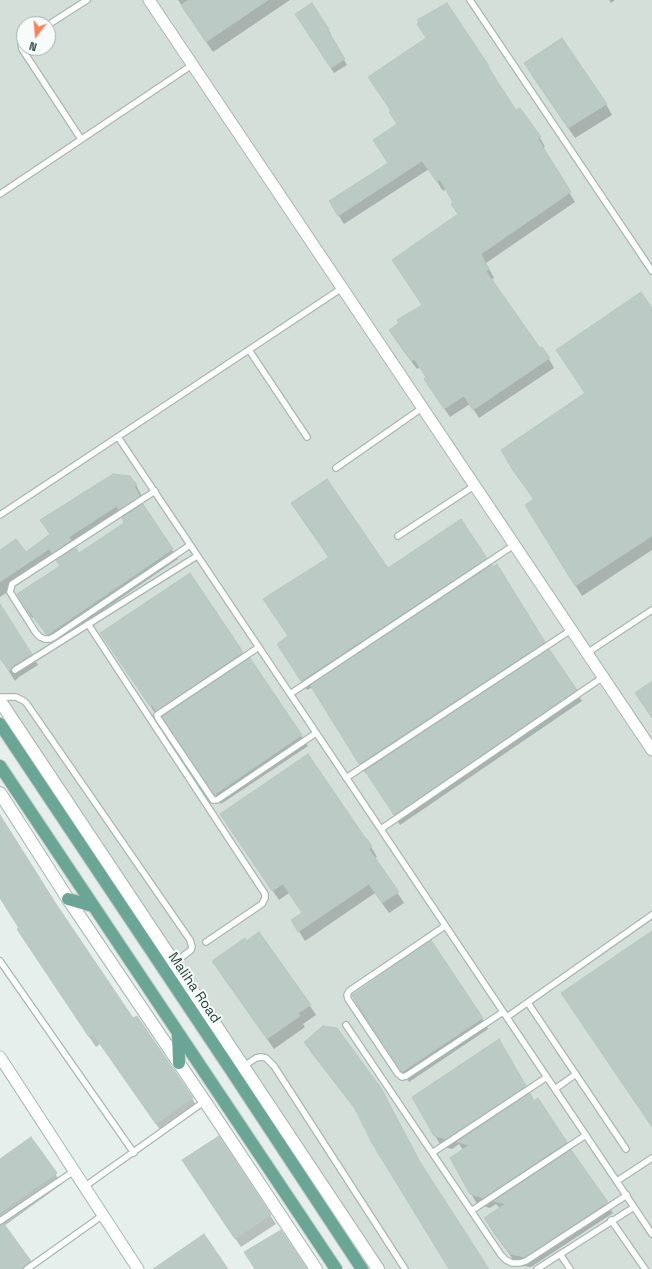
<!DOCTYPE html>
<style>
body{margin:0}
#map{position:relative;width:652px;height:1269px;overflow:hidden;background:#e6efeb;font-family:"Space Grotesk",sans-serif}
canvas{display:block}
.north{position:absolute;left:16px;top:16px;width:40px;height:40px;box-sizing:border-box;background:#f7fbf9;border:1px solid #a3b1ad;border-radius:50%;rotate:196deg;font-size:11px;font-weight:700;line-height:16px;text-align:center;color:#24423a}
.north::after{content:'';display:block;margin:auto;width:14px;height:18px;background:#f4845f;clip-path:polygon(50% 0,100% 100%,50% 72%,0 100%)}
</style>
<div id="map">
<canvas width="652" height="1269"></canvas>
<div class="north">N</div>
</div>
<script>
const context = document.querySelector('canvas').getContext('2d');
context.lineJoin = 'round';
function fillPath(path, color) {
  context.fillStyle = color;
  context.fill(path, 'evenodd');
}
function shape(rows) {
  const path = new Path2D();
  for (const r of rows) {
    path.moveTo(r[0], r[1]);
    for (let i = 2; i < r.length; i += 2) path.lineTo(r[i], r[i + 1]);
  }
  return path;
}
function stroke(path, color, width, dash) {
  context.strokeStyle = color;
  context.lineWidth = width;
  context.lineCap = dash ? 'butt' : 'round';
  context.setLineDash(dash || []);
  context.stroke(path);
}
function drawText(font, color, halo, rows, align = 'center') {
  context.font = font + ' "Space Grotesk",sans-serif';
  context.lineWidth = 4;
  context.setLineDash([]);
  context.textBaseline = 'middle';
  context.strokeStyle = halo;
  context.fillStyle = color;
  for (const [text, x, y, turn = 0] of rows) {
    context.save();
    context.translate(x, y);
    context.rotate((+turn || 0) * Math.PI / 180);
    context.textAlign = isNaN(turn) ? turn : align;
    if (halo) context.strokeText(text, 0, 0);
    context.fillText(text, 0, 0);
    context.restore();
  }
}
fillPath(shape([
 [0,0,652,0,652,1269,375,1269,59,804,0,713],
 [24,24,48,24,48,48,24,48]
]), '#d4dfda');
fillPath(shape([
 [178,0,290,0,213,52],
 [609,0,615,0,611,3],
 [311,4,328,29,331,34,329,35,347,65,334,73,299,19],
 [488,66,515,112,540,138,545,147,542,148,575,202,486,263,494,278,491,280,540,349,542,348,549,359,554,368,479,418,470,404,450,417,430,388,425,379,427,378,420,367,417,369,395,339,422,305,459,215,454,203,446,189,443,191,429,169,344,224,335,210,389,163],
 [531,74,606,104,612,115,575,138],
 [652,310,652,550,582,596,532,516,534,500,508,461,586,394],
 [136,485,142,496,139,497,144,507,178,559,54,644,33,617,32,618,24,605,61,566,56,559,0,597,0,551,26,553,50,535,41,520],
 [122,517,125,524,79,554,74,548],
 [298,513,388,569,486,558,544,643,582,701,400,825,368,773,366,774,313,687,307,690,284,654,289,637,329,558],
 [190,575,247,661,250,660,308,746,221,804,165,719,162,721,157,716,108,644],
 [0,606,38,665,19,677,15,681,0,657],
 [0,816,55,904,133,1020,192,1098,198,1109,163,1134,100,1044,96,1047,24,940,18,930,20,929,0,897],
 [227,824,367,840,377,857,375,858,404,903,389,913,375,893,305,941,298,930,303,913,289,893,279,900],
 [652,933,652,1127,562,993],
 [213,962,310,1006,316,1015,303,1024,305,1027,274,1049],
 [353,994,482,1018,488,1029,409,1082,359,1008,353,997],
 [499,1041,534,1102,538,1099,613,1213,531,1267,517,1265,491,1229,485,1219,500,1209,496,1204,490,1208,477,1204,451,1158,463,1150,459,1144,452,1149,441,1146,413,1097],
 [305,1042,488,1269,450,1269,359,1114,311,1052],
 [31,1138,62,1184,4,1226,34,1269,0,1269,0,1160],
 [189,1170,270,1215,276,1224,241,1247]
]), '#0003');
const building = shape([
 [189,0,268,0,206,42,181,5,189,0],
 [312,3,329,29,327,29,345,59,331,68,295,14,312,3],
 [447,3,489,66,488,67,516,110,520,108,541,137,538,139,571,192,481,254,489,269,486,271,540,348,542,347,550,358,473,410,464,396,444,409,424,379,426,377,414,359,411,361,389,330,399,323,397,320,422,305,392,260,458,214,451,204,453,202,440,180,437,182,422,161,338,216,329,201,388,163,373,140,397,124,389,112,391,111,368,77,426,38,417,24,419,22,417,20,447,3],
 [562,38,607,104,568,128,524,63,562,38],
 [641,292,652,308,652,536,575,586,525,505,534,499,514,472,501,450,585,393,556,350,641,292],
 [113,474,130,476,137,485,134,486,139,495,139,497,118,510,117,506,69,537,71,540,52,553,49,549,0,582,0,550,16,539,26,552,50,534,40,520,113,474],
 [327,479,388,568,461,519,487,558,301,681,277,644,288,636,263,599,329,557,291,503,327,479],
 [143,504,173,549,47,635,27,608,26,609,17,594,60,566,56,560,76,548,79,553,124,523,122,518,143,504],
 [497,564,545,642,359,764,310,685,492,565,493,567,497,564],
 [190,573,243,652,156,711,152,705,150,706,100,633,190,573],
 [0,604,32,654,13,666,9,671,0,658,0,604],
 [549,649,577,690,394,815,365,771,549,649],
 [250,658,302,735,214,795,162,717,250,658],
 [652,681,652,718,635,693,652,681],
 [308,754,366,839,367,839,372,846,369,849,399,892,382,903,369,884,298,932,291,920,302,913,283,884,272,891,220,814,308,754],
 [0,815,56,904,133,1018,137,1016,193,1098,156,1124,93,1034,89,1037,17,929,19,928,0,898,0,815],
 [652,931,652,1127,561,993,652,931],
 [259,932,311,1005,298,1013,300,1016,267,1039,212,961,245,938,246,941,259,932],
 [431,940,483,1018,402,1072,352,995,431,940],
 [323,1026,337,1028,381,1088,420,1162,489,1269,449,1269,372,1143,354,1107,304,1042,323,1026],
 [499,1039,526,1086,446,1139,434,1136,412,1097,499,1039],
 [530,1093,534,1101,538,1098,567,1142,483,1198,470,1194,450,1158,469,1145,457,1142,530,1093],
 [219,1136,271,1215,235,1239,182,1160,219,1136],
 [31,1137,57,1173,0,1213,0,1159,31,1137],
 [571,1150,608,1202,525,1257,510,1254,484,1218,505,1204,494,1201,571,1150],
 [4,1224,31,1261,24,1266,23,1269,0,1269,0,1225,4,1224],
 [281,1230,307,1269,255,1269,244,1252,281,1230],
 [204,1234,228,1269,153,1269,204,1234]
]);
fillPath(building, '#bbcac4');
stroke(building, '#b8c9c2', 1);
const service = shape([
 [470,0,652,271],
 [48,25,87,0],
 [24,41,21,44,22,49,81,139],
 [0,194,192,65],
 [249,350,307,437],
 [118,437,652,1234],
 [336,468,422,408],
 [155,491,12,584,10,592,36,633,40,637,45,639,50,639,54,637,190,545],
 [0,515,342,288],
 [398,536,474,486],
 [88,624,265,894,265,898,262,904,206,942],
 [259,647,157,715,158,718,213,800,217,800,316,733],
 [587,653,652,610],
 [15,670,197,556],
 [290,694,514,545],
 [0,697,16,697,24,701,27,704,190,940,192,947,191,950,174,963],
 [346,778,571,630],
 [381,829,603,677],
 [445,926,349,991,347,995,348,999,398,1074,402,1077,406,1076,503,1012],
 [0,961,134,1153],
 [528,1003,626,1149],
 [507,1017,652,915],
 [346,1025,501,1255,506,1260,512,1263,520,1263,526,1261,627,1195],
 [244,1066,256,1058,261,1057,266,1058,274,1066,405,1269],
 [555,1089,576,1074],
 [432,1153,547,1077],
 [617,1181,652,1158],
 [84,1187,205,1101],
 [471,1211,586,1135],
 [611,1220,645,1269],
 [0,1221,74,1171],
 [560,1254,570,1269],
 [27,1269,103,1215],
 [537,1269,634,1207]
]);
const minor = shape([
 [149,0,652,750],
 [0,1057,138,1269]
]);
const tertiary = shape([
 [0,701,378,1269],
 [0,793,68,899,216,1118,316,1269]
]);
const primary = shape([
 [0,724,229,1067,362,1269],
 [0,766,336,1269],
 [68,899,93,906],
 [178,1033,179,1063]
]);
stroke(service, '#a8b8b2', 8);
stroke(minor, '#a8b8b2', 13);
stroke(tertiary, '#a8b8b2', 14);
stroke(primary, '#c2cac8', 14);
stroke(service, '#fff', 5.5);
stroke(minor, '#fff', 11);
stroke(tertiary, '#fff', 12);
stroke(primary, '#6aa596', 12);
drawText('14px', '#24423a', '#f7fbf9', [
 ["Maliha Road",194,988,56]
]);
</script>
